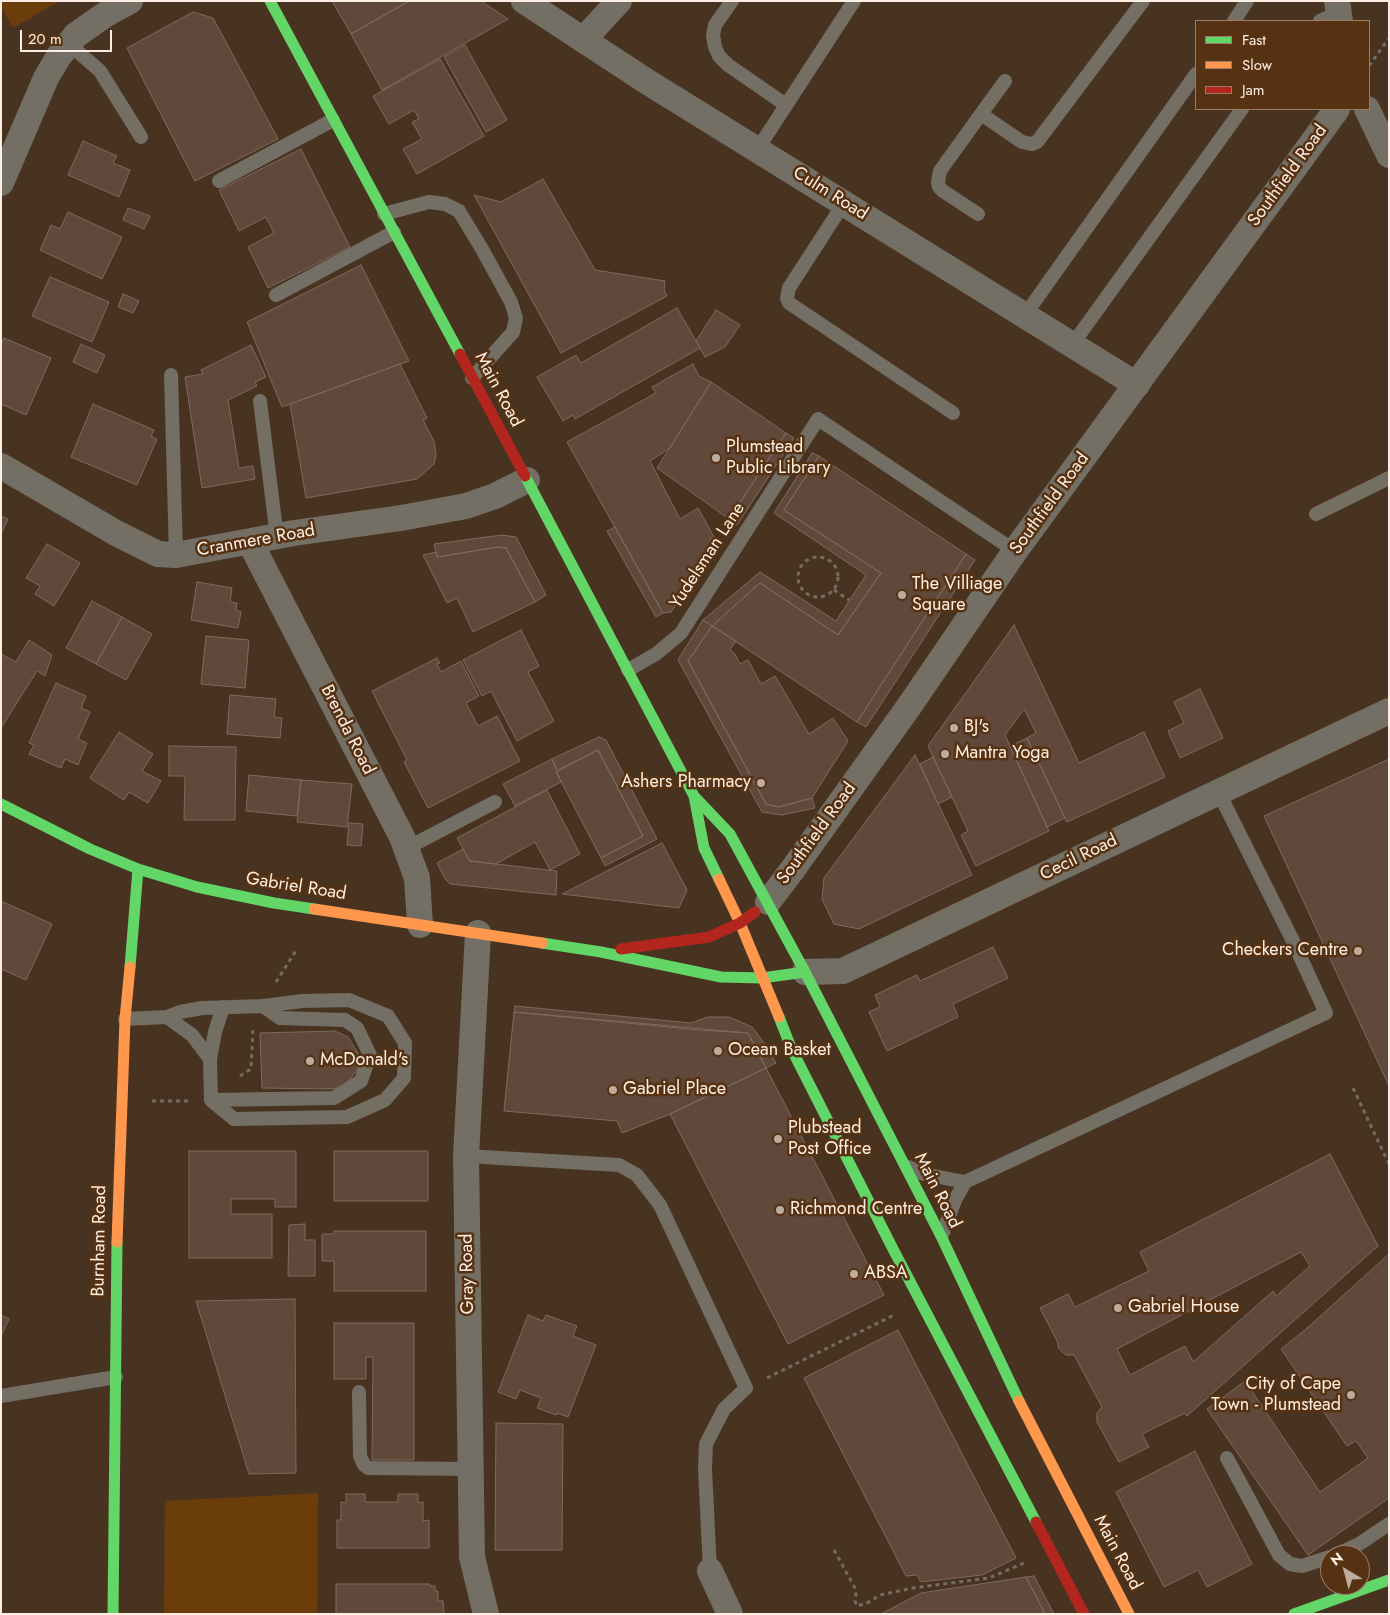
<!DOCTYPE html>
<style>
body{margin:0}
#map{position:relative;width:1390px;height:1615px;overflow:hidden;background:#483321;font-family:Jost,sans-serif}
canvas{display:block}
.frame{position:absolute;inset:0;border:2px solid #fceee3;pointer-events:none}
.legend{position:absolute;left:1195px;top:20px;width:175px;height:90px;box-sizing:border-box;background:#573212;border:1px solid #997d66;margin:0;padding:6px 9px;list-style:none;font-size:15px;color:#fceee3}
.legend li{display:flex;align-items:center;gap:10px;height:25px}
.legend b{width:25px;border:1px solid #997d66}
.north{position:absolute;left:1320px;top:1545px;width:50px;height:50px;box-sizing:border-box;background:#573212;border:1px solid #997d66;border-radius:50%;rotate:323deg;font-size:14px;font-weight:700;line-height:20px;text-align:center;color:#fceee3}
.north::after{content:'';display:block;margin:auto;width:18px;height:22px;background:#bdad9f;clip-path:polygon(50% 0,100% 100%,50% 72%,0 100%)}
.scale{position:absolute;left:20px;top:30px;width:92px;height:22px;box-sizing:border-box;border:2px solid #fceee3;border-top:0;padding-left:6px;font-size:15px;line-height:18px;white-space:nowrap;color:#fceee3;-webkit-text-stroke:4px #573212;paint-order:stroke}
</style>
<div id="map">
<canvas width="1390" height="1615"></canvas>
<div class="frame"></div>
<ul class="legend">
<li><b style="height:6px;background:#63d668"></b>Fast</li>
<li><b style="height:6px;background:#ff974d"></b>Slow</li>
<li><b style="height:6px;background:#b3261e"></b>Jam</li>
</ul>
<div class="north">N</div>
<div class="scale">20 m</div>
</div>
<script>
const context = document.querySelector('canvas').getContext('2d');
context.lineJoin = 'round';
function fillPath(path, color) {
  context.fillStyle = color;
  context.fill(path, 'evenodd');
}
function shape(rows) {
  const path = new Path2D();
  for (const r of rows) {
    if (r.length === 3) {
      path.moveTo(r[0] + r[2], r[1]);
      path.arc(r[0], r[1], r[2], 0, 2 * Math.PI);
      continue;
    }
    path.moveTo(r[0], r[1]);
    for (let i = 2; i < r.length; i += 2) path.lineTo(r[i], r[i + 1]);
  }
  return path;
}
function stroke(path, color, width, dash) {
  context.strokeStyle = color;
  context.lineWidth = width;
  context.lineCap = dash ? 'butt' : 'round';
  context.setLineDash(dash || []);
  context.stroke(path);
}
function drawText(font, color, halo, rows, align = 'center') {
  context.font = font + ' Jost,sans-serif';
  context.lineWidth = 5;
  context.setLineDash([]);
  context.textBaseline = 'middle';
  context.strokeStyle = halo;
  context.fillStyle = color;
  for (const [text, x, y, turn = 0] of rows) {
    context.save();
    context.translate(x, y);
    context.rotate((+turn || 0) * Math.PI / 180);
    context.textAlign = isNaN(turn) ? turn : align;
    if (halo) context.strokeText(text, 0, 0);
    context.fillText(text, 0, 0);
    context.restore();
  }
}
fillPath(shape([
 [1,1,60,1,13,28,1,7],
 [318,1493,317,1614,164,1614,165,1501]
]), '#6b3d0b');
const building = shape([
 [332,1,409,1,351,34,332,1],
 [409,1,481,1,508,19,382,90,351,34,409,1],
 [193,12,213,18,278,139,195,181,127,48,193,12],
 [465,45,507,120,486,132,444,57,465,45],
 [440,59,484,136,417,174,403,149,422,139,412,122,419,119,414,110,389,124,373,96,440,59],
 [83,141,117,156,113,163,130,170,119,197,68,175,83,141],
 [301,149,350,247,268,288,248,247,274,233,266,217,239,231,219,190,301,149],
 [543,179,595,270,665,281,664,290,667,296,561,353,474,195,501,202,543,179],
 [128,208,150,216,144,229,123,220,128,208],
 [68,212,122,237,102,279,40,250,51,225,60,229,68,212],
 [361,265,409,361,282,407,247,322,361,265],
 [50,277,109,302,92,342,32,316,50,277],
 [123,294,139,301,133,313,118,307,123,294],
 [677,308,700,348,575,419,573,415,563,421,537,377,576,355,581,363,677,308],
 [716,310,740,325,725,347,705,357,696,341,716,310],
 [4,338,51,358,26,415,1,404,1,345,4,338],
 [81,344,105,355,97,373,73,362,81,344],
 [251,345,266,377,255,382,257,386,228,400,239,468,253,466,255,479,202,488,185,377,203,374,201,370,251,345],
 [400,364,427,418,423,420,434,441,436,455,434,464,417,479,306,498,290,404,400,364],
 [693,364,699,376,711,382,670,448,650,461,680,519,698,508,714,537,710,539,716,549,671,612,663,613,567,442,656,393,652,387,693,364],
 [711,382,786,433,729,519,657,468,711,382],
 [93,404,154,430,151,436,157,439,137,485,71,457,93,404],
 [786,433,794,438,737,525,729,519,786,433],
 [812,453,819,456,784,510,881,573,838,635,760,583,712,626,703,620,760,572,836,621,866,575,774,513,812,453],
 [819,456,966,554,857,722,712,626,760,583,838,635,881,573,784,510,819,456],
 [1,516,8,519,1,534,1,516],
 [615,527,663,613,656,617,607,531,615,527],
 [502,535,516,537,546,595,535,602,506,548,498,547,437,557,434,544,502,535],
 [47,544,80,563,54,606,35,594,40,586,26,578,47,544],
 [498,547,506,548,535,602,473,632,457,598,447,603,423,555,436,552,437,557,498,547],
 [966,554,975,560,866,727,857,722,966,554],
 [197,582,232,588,230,602,237,603,236,610,241,612,238,628,191,620,197,582],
 [92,601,122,617,96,664,66,648,92,601],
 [122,617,152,634,126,680,96,664,122,617],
 [703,620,712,626,688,661,766,804,779,807,812,798,815,808,782,815,762,812,678,660,703,620],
 [1014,625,1079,763,1144,732,1165,777,1067,822,1027,738,1036,733,1024,709,1005,735,1049,831,976,866,961,835,968,831,928,746,1014,625],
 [712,626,736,641,730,650,735,654,740,664,748,660,761,684,775,676,809,734,833,718,848,741,812,798,779,807,766,804,688,661,712,626],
 [521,630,539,666,528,672,554,721,517,741,491,691,482,696,463,660,521,630],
 [206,636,249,640,245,688,201,684,206,636],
 [29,640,52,655,45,676,37,671,1,728,1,654,16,662,29,640],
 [437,658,440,663,437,664,441,672,461,661,479,696,466,703,478,726,497,716,520,761,428,808,404,762,407,760,372,691,437,658],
 [56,683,86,696,81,708,90,712,78,739,87,743,78,765,65,759,61,768,29,754,34,745,29,743,56,683],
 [1200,689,1223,738,1180,758,1168,731,1184,723,1174,702,1200,689],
 [230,695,276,699,274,717,282,718,280,738,227,734,230,695],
 [119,732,153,754,142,771,161,781,148,803,129,792,124,800,90,778,119,732],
 [599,737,606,740,657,839,605,866,601,858,643,836,598,750,558,770,552,759,599,737],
 [1027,738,1065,818,1047,827,1010,746,1027,738],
 [169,746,236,747,235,820,184,820,185,776,169,776,169,746],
 [598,750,643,836,601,858,556,772,598,750],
 [915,755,972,875,859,929,834,924,822,899,824,878,915,755],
 [933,757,952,797,938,804,920,764,933,757],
 [552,759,561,782,515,806,503,784,552,759],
 [1389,759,1389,1086,1264,816,1389,759],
 [249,775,301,780,297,816,246,811,249,775],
 [301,780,352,784,347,827,297,822,301,780],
 [547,790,580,854,550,870,535,842,496,864,470,861,457,838,547,790],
 [349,823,363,824,361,846,347,845,349,823],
 [662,843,687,890,679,908,562,894,662,843],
 [463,849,470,861,557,871,556,895,450,884,445,879,437,863,463,849],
 [1,901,52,924,26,980,1,969,1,901],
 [993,947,1008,978,953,1004,958,1017,887,1051,869,1012,880,1007,875,995,917,975,920,981,993,947],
 [515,1006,691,1023,708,1017,729,1017,752,1027,767,1047,776,1063,766,1068,748,1033,514,1012,515,1006],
 [514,1012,699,1030,748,1033,766,1068,670,1114,622,1133,617,1121,504,1111,514,1012],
 [335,1031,348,1037,358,1053,359,1063,357,1070,347,1083,339,1088,330,1089,262,1088,260,1033,335,1031],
 [766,1068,884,1295,788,1344,670,1114,766,1068],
 [189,1151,296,1151,296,1207,275,1207,275,1199,231,1199,231,1214,272,1214,272,1258,189,1258,189,1151],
 [334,1151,428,1151,428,1201,334,1201,334,1151],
 [1330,1154,1378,1246,1187,1416,1185,1413,1142,1434,1149,1447,1119,1462,1097,1422,1097,1413,1102,1407,1074,1355,1066,1355,1059,1349,1057,1341,1040,1308,1068,1294,1075,1307,1149,1271,1140,1252,1330,1154],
 [1301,1252,1310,1266,1276,1296,1273,1291,1193,1362,1185,1346,1130,1375,1117,1349,1301,1252],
 [305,1224,305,1240,315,1240,315,1276,288,1276,289,1225,305,1224],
 [334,1231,426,1231,426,1291,334,1291,334,1261,322,1261,322,1234,334,1234,334,1231],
 [1389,1254,1389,1498,1308,1555,1207,1409,1245,1381,1320,1492,1368,1458,1356,1441,1347,1446,1281,1349,1305,1330,1389,1254],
 [295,1299,296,1473,249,1474,196,1301,295,1299],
 [1,1315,9,1319,1,1336,1,1315],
 [528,1315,543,1321,546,1315,577,1326,573,1336,596,1345,568,1417,557,1413,556,1415,537,1408,541,1398,520,1390,516,1399,498,1392,528,1315],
 [334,1323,414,1323,414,1460,372,1460,373,1357,366,1357,366,1379,334,1379,334,1323],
 [898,1330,1016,1558,982,1575,921,1582,917,1575,906,1576,804,1378,898,1330],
 [496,1423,563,1424,562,1550,495,1550,496,1423],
 [1195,1451,1252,1564,1207,1587,1198,1570,1164,1587,1116,1492,1195,1451],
 [346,1494,365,1494,365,1502,398,1502,398,1494,418,1494,418,1503,423,1502,423,1521,429,1520,429,1548,337,1548,337,1520,341,1520,341,1502,346,1503,346,1494],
 [1034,1576,1054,1614,1045,1614,1026,1577,1034,1576],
 [1026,1577,1045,1614,881,1614,921,1593,1026,1577],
 [336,1584,430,1584,430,1586,435,1586,435,1591,438,1591,438,1601,443,1601,444,1614,336,1614,336,1584]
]);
fillPath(building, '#60493b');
stroke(building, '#7e6a5f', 1);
stroke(shape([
 [1369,66,1389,38],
 [818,577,20],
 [834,590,849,600],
 [276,982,297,949],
 [240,1076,251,1069,253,1029],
 [1353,1088,1389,1164],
 [152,1101,189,1101],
 [767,1378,896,1314],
 [834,1550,855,1588,856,1593,855,1601,857,1606,867,1603,880,1595,913,1588,989,1578,1024,1563]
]), '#746c62', 3, [4, 4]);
stroke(shape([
 [732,1,715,25,713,35,715,47,719,56,728,65,786,105],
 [1234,21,1247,1],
 [1320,21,1338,13],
 [68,43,100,71,141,137],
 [981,114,1005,81],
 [757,150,854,1],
 [219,181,333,120],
 [844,203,789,288,787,298,789,303,953,413],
 [384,214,429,202,445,204,459,211,482,249,511,302,516,318,513,332,472,378],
 [978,214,943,191,939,187,938,182,940,171,981,114,1022,142,1032,144,1037,142,1143,1],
 [276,295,394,232],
 [1025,315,1196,74],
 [1072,345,1242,109],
 [171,375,176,555],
 [260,401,277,537],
 [1316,514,1389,478],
 [628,670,656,654,681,633,818,419,1015,551],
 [407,848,495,802],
 [125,1019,167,1017,180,1012,202,1008,263,1006,302,1001,349,1000,388,1016,405,1043,404,1078,385,1100,347,1117,234,1119,211,1100,210,1059,192,1035,167,1017],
 [210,1059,215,1032,223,1007],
 [211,1100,334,1098,361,1081,370,1055,357,1028,345,1020,280,1018,263,1006],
 [466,1156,619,1165,637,1175,660,1205,746,1388,724,1409,706,1444,705,1469,710,1571],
 [908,1167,924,1174,965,1182],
 [942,1235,955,1200,965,1182,1326,1013,1292,939,1218,791],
 [359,1392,360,1456,364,1465,368,1468,471,1469],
 [1,1396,116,1377],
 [1227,1458,1279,1555,1290,1564,1302,1566,1330,1557],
 [1335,1555,1359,1544,1389,1524]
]), '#736f64', 14);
stroke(shape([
 [524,1,646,81,1137,385],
 [1337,1,1340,21],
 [583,40,619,1],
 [1367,109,1389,155],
 [1,183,46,78,59,56,76,35,106,14,130,1],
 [1,466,116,533,158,554,176,555,294,533,401,518,466,506,495,496,527,480],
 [250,542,402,837,417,878,420,925],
 [768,902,793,869,910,705,1015,551,1337,109],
 [478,933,466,1156,472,1557,486,1614],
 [805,972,843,971,1389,711],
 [710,1571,730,1614]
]), '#736f64', 26);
stroke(shape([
 [270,1,460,354],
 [525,476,694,796,704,848,719,879],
 [694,796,730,834,805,972,941,1236,1019,1401],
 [1,804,90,849,138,869,197,887,274,903,314,909],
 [542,943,601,952,721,977,762,978,805,972],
 [130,967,138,869],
 [779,1017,792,1050,893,1249,1036,1522],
 [113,1614,117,1242],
 [1294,1614,1389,1580]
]), '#63d668', 11);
stroke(shape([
 [719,879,740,923,779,1017],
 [314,909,542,943],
 [117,1242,125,1019,130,967],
 [1019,1401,1129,1614]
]), '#ff974d', 11);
stroke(shape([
 [460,354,525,476],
 [621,949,709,937,740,923,755,912],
 [1036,1522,1084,1614]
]), '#b3261e', 11);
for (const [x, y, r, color] of [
 [716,458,5,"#bdad9f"],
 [902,595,5,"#bdad9f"],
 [954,728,5,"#bdad9f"],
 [945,754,5,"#bdad9f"],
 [761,783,5,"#bdad9f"],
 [1358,951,5,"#bdad9f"],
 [718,1051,5,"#bdad9f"],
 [310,1061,5,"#bdad9f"],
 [613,1090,5,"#bdad9f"],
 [778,1139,5,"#bdad9f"],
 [780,1210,5,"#bdad9f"],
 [854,1274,5,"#bdad9f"],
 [1118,1308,5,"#bdad9f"],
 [1351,1395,5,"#bdad9f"]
]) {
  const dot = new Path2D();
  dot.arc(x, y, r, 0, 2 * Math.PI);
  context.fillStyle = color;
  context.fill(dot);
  stroke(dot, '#573212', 2);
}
drawText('18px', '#fceee3', '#573212', [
 ["Southfield Road",1288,176,-54],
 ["Culm Road",830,194,32],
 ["Main Road",498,390,62],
 ["Southfield Road",1050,504,-54],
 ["Cranmere Road",256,541,-10],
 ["Yudelsman Lane",708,556,-57],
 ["Brenda Road",347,730,63],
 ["Southfield Road",817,834,-54],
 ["Cecil Road",1079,858,-26],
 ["Gabriel Road",296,887,9],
 ["Main Road",937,1191,63],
 ["Burnham Road",100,1241,-89],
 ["Gray Road",468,1274,-91],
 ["Main Road",1117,1553,62]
]);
drawText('18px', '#fceee3', '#573212', [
 ["Plumstead",726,448],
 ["Public Library",726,469],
 ["The Villiage",912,585],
 ["Square",912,606],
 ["BJ's",964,728],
 ["Mantra Yoga",955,754],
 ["Ashers Pharmacy",751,783,"right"],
 ["Checkers Centre",1348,951,"right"],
 ["Ocean Basket",728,1051],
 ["McDonald's",320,1061],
 ["Gabriel Place",623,1090],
 ["Plubstead",788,1129],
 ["Post Office",788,1150],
 ["Richmond Centre",790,1210],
 ["ABSA",864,1274],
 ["Gabriel House",1128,1308],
 ["City of Cape",1341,1385,"right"],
 ["Town - Plumstead",1341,1406,"right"]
], 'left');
</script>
